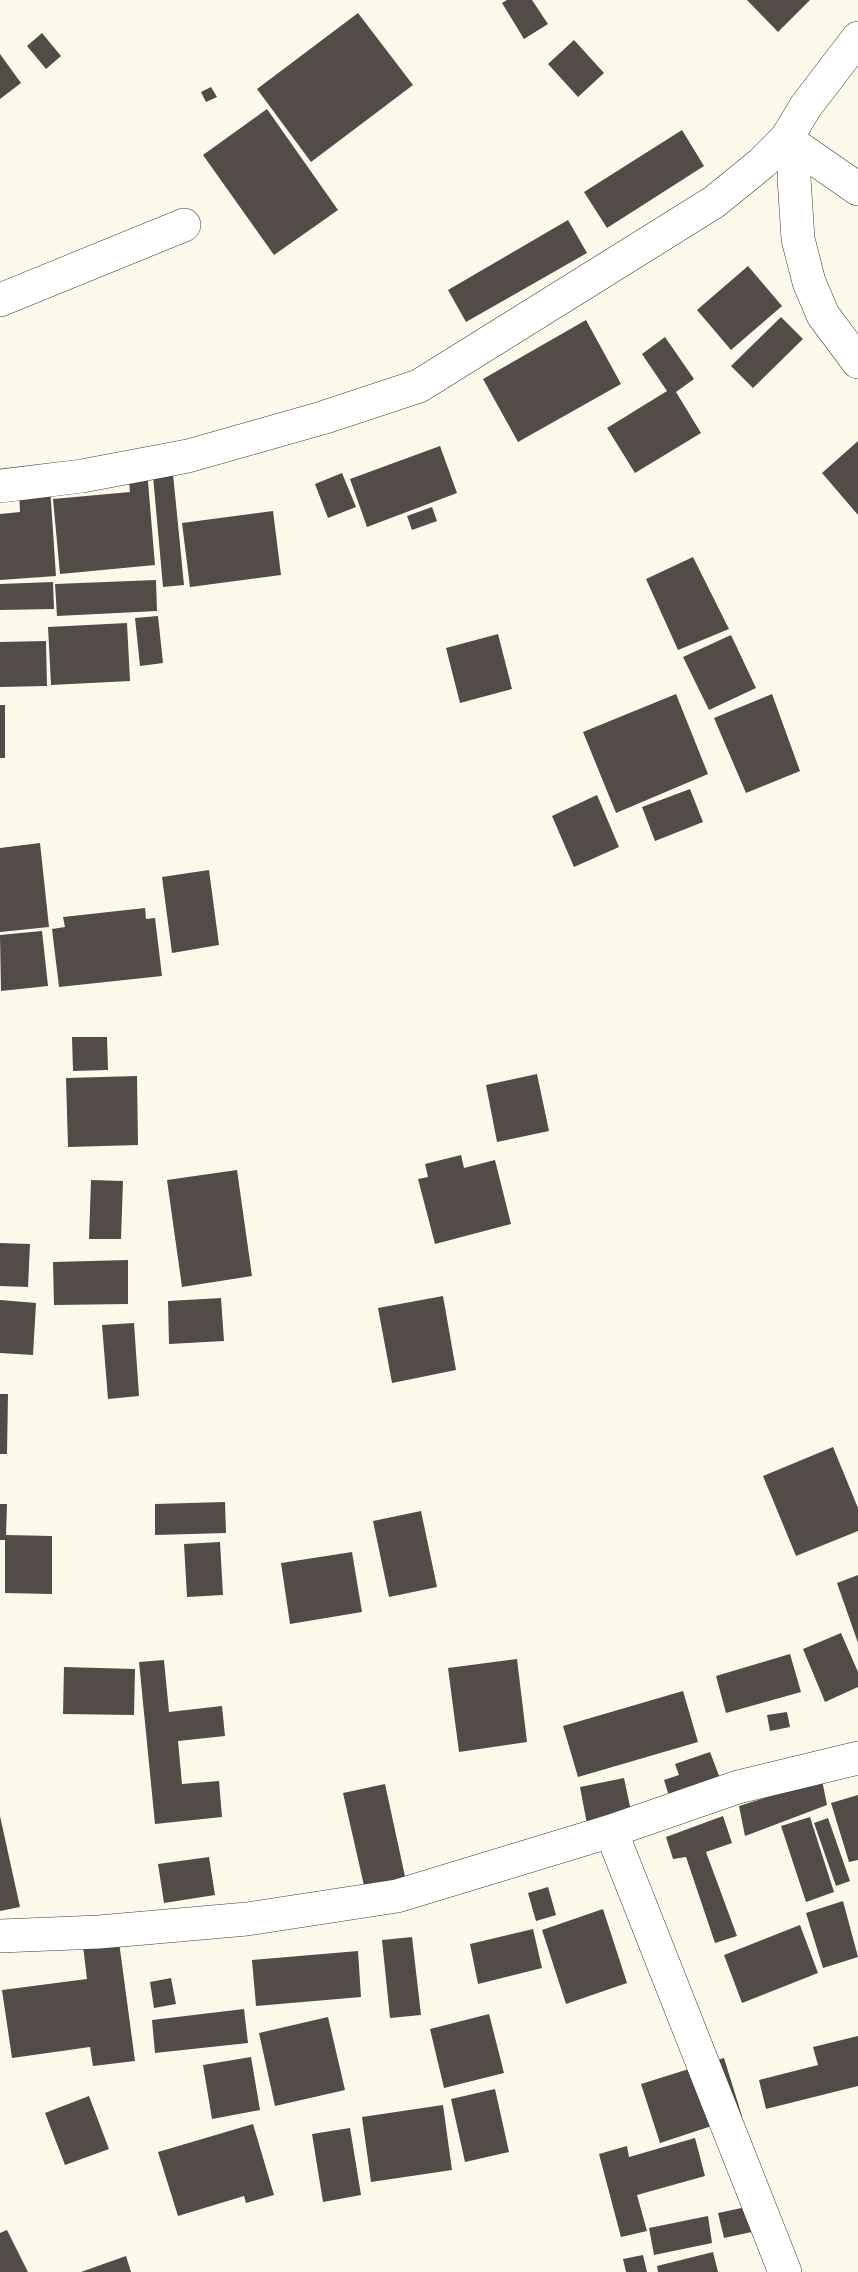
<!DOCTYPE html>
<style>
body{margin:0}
canvas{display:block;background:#fdf9ea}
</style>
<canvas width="858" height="2272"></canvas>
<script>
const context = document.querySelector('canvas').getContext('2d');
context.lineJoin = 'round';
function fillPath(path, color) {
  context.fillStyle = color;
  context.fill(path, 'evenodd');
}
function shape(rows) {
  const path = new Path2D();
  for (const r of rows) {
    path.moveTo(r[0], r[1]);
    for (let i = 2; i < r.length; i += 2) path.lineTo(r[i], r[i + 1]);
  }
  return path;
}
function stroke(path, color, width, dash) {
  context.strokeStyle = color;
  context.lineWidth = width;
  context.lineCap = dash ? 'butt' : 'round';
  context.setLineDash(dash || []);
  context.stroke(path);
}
fillPath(shape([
 [507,0,532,0,548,24,524,39,502,3],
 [747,0,810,0,778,32],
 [358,13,413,85,311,162,257,89],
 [42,33,61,56,46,69,27,46],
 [574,40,604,73,578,97,548,64],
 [0,54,21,83,0,99],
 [211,87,217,97,206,102,201,92],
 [267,109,338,210,274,255,203,155],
 [682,130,704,166,607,228,584,192],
 [568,220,587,253,466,322,448,290],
 [748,266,782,306,731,350,697,310],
 [781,317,803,339,753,388,731,366],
 [586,320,621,384,518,442,483,379],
 [665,337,694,379,676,392,701,433,635,473,607,428,667,391,642,354],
 [858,441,858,515,822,473],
 [440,446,457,493,367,527,350,479],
 [147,470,155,565,60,574,53,499,130,492,128,472],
 [342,473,356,507,328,518,315,484],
 [173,474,184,585,163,587,153,476],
 [50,487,56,576,0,580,0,514,20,512,19,490],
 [432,507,437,521,412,530,407,516],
 [273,511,281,575,190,587,182,523],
 [693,557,729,629,678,650,646,579],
 [156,580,157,611,57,616,55,584],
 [53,582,54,609,0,610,0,584],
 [158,616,163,663,140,666,135,618],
 [127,623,130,681,51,685,48,627],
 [498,634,512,689,460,703,446,648],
 [731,635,756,688,709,710,683,657],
 [46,641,47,686,0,687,0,642],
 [676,694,708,774,616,813,583,732],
 [772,694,800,771,746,793,714,718],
 [0,705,5,705,5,758,0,758],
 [690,789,703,822,655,841,642,807],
 [597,795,619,847,574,867,552,816],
 [40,843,49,927,0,932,0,848],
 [209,870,219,945,172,953,162,877],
 [145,908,146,919,155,918,162,976,59,987,52,929,65,927,63,917],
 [42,931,48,986,1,991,0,935],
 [72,1037,107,1037,108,1070,73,1071],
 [537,1074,549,1131,497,1142,486,1085],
 [137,1076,138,1145,68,1147,66,1078],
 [461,1155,464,1168,495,1160,511,1224,435,1244,418,1179,428,1177,425,1164],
 [237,1170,252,1276,182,1287,167,1180],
 [91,1180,123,1181,121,1239,89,1239],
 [0,1243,30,1244,28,1287,0,1286],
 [128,1260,128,1304,54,1305,53,1262],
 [443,1296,456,1370,392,1383,378,1308],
 [221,1298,224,1341,169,1344,168,1301],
 [0,1300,36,1303,33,1355,0,1353],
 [134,1323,139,1396,108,1399,102,1325],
 [0,1394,8,1394,7,1454,0,1454],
 [833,1447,858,1508,858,1531,796,1556,763,1476],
 [225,1502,226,1533,155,1535,155,1504],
 [0,1504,7,1504,6,1535,52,1536,52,1594,5,1593,5,1540,0,1540],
 [421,1511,437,1587,389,1597,373,1521],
 [220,1542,223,1595,187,1597,184,1544],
 [352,1552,362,1612,290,1624,281,1563],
 [858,1575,858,1643,837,1583],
 [841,1633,858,1672,858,1687,825,1702,803,1649],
 [790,1654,801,1692,726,1713,716,1676],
 [517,1659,527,1742,459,1752,448,1668],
 [164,1660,169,1712,222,1706,225,1736,178,1741,182,1784,219,1781,222,1817,155,1824,139,1662],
 [64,1667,135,1669,134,1715,63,1714],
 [683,1691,698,1742,578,1777,563,1726],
 [787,1712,790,1727,770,1731,767,1715],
 [710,1752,721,1781,670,1799,664,1780,679,1775,675,1764],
 [624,1778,632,1816,587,1824,580,1787],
 [822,1780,827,1805,745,1836,739,1806],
 [385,1784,406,1881,365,1890,343,1793],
 [858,1795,858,1860,849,1862,831,1803],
 [0,1816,20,1907,0,1911],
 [723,1816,732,1843,706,1852,737,1936,715,1943,686,1857,673,1859,666,1837],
 [810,1817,834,1892,806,1902,781,1826],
 [828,1818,850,1881,836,1886,814,1823],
 [209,1857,215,1895,164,1903,158,1864],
 [548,1887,556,1915,536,1921,528,1893],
 [843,1901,858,1957,823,1968,806,1913],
 [603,1909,627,1983,566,2004,542,1930],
 [800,1925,818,1973,742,2003,724,1955],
 [533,1929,542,1968,478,1984,470,1944],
 [412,1937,421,2015,390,2018,382,1940],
 [119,1942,135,2061,93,2066,90,2047,12,2058,2,1990,87,1979,83,1946],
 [358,1951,361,1997,256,2006,252,1960],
 [171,1978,176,2004,154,2008,150,1982],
 [244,2009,248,2043,155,2053,152,2020],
 [489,2014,504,2073,444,2088,430,2029],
 [328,2017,345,2090,275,2106,259,2033],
 [858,2036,858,2086,766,2109,759,2080,818,2065,813,2047],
 [251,2057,260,2110,212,2119,203,2065],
 [724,2058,742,2116,660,2143,641,2084],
 [495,2089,509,2152,465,2162,451,2099],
 [89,2096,109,2149,65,2165,45,2113],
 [443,2105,452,2170,371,2182,362,2117],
 [253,2124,274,2195,246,2203,244,2196,178,2216,158,2152],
 [350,2128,361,2195,323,2202,312,2134],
 [695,2138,705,2176,637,2195,647,2231,621,2237,599,2154,627,2146,629,2157],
 [765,2203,770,2228,724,2238,718,2213],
 [708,2216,712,2243,654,2255,649,2228],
 [7,2230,28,2272,0,2272,0,2233],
 [713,2252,718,2272,658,2272,657,2266],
 [643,2255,647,2272,626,2272,623,2259],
 [126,2256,131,2272,81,2272]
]), '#524b48');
const minor = shape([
 [786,139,858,189],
 [795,145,794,178,798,239,809,282,823,315,858,362],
 [0,300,184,225],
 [0,486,82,476,188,456,322,418,419,386,714,202,762,163,786,139,806,106,858,38],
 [611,1831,785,2272],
 [0,1936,99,1932,247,1919,397,1896,611,1831,738,1787,858,1758]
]);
stroke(minor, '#3d3d3d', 34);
stroke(minor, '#fff', 33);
</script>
